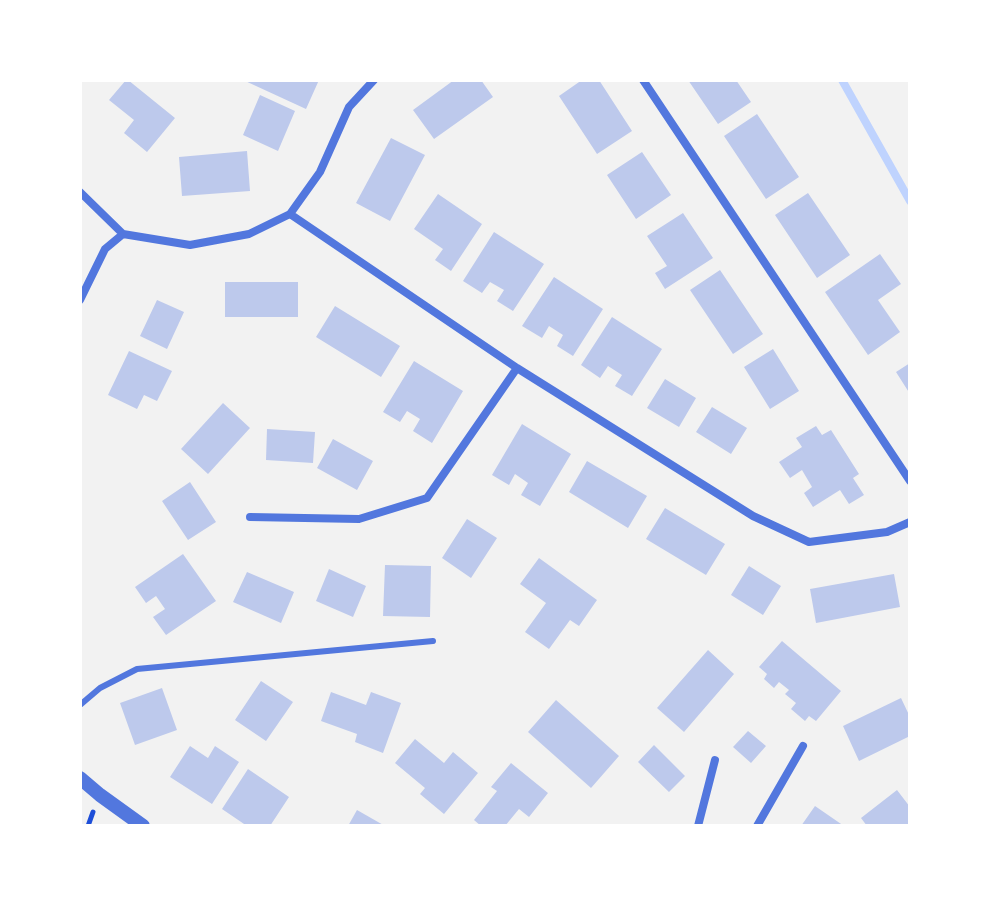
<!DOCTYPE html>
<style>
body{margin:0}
#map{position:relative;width:990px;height:906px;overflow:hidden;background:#f2f2f2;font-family:Overpass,sans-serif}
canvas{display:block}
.frame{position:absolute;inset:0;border:82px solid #fff;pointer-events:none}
</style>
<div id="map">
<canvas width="990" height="906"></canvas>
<div class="frame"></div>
</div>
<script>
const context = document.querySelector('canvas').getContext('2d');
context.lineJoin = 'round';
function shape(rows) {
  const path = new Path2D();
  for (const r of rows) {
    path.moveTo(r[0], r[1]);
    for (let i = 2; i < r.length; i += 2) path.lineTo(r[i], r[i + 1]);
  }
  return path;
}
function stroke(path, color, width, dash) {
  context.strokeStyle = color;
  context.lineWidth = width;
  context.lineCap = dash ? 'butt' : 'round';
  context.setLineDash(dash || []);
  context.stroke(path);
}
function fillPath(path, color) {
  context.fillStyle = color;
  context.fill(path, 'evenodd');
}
stroke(shape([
 [842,80,910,201]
]), '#bfd3fe', 8);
fillPath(shape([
 [126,80,128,80,175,118,147,152,124,133,134,120,109,100],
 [243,80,319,80,306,109],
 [454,80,481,80,493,97,434,139,413,110],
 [582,80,599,80,632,131,597,154,559,96],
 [688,80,736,80,751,102,718,124],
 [260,95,295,111,278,151,243,135],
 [757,114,799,177,766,199,724,136],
 [391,138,425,155,390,221,356,203],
 [247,151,250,191,182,196,179,157],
 [642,152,671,195,636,219,607,175],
 [808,193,850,255,817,278,775,215],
 [438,194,482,224,451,271,435,260,443,249,414,229],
 [683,213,713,258,665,289,655,273,667,266,647,236],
 [494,232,544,264,513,311,497,301,504,290,490,282,482,293,463,281],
 [880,254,901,284,878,300,900,332,868,355,825,292],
 [720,270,763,334,733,354,690,290],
 [554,277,603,309,573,356,557,346,563,335,549,326,542,338,522,326],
 [225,282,298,282,298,317,225,317],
 [157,300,184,312,167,349,140,336],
 [335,306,400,346,381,377,316,337],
 [612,317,662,349,632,396,615,386,622,375,608,366,600,378,581,365],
 [773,349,799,391,770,409,744,367],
 [129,351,172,371,157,401,144,395,137,409,108,395],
 [414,361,463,391,432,443,413,431,420,419,407,411,400,422,383,412],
 [910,363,910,394,896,372],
 [665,379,696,398,679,427,647,408],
 [223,403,250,428,208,474,181,449],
 [712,407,747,428,731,454,696,432],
 [522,424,571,454,540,506,521,495,528,483,515,474,509,485,492,475],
 [816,426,822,435,831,430,859,474,853,478,864,495,849,504,840,490,813,507,804,493,812,487,802,470,790,478,779,462,802,447,796,438],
 [267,429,315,432,313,463,266,460],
 [333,439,373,461,357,490,317,468],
 [587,461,647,496,628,528,569,492],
 [190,482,216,522,188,540,162,501],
 [665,508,725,544,706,575,646,539],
 [467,519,497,538,471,578,442,558],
 [183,554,216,601,166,635,153,617,165,609,156,596,146,603,135,587],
 [539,558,597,600,579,626,570,620,549,649,525,632,546,603,520,584],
 [385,565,431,566,430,617,383,616],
 [749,566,781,586,763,615,731,595],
 [329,569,366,586,353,617,316,601],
 [247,572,294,592,281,623,233,602],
 [894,574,900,607,816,623,810,589],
 [782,641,841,691,816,721,809,716,805,721,791,709,796,703,785,694,789,690,779,682,774,688,764,679,767,674,759,667],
 [708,650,734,674,684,732,657,708],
 [261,681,293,702,266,741,235,720],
 [162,688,177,730,135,745,120,703],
 [331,692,366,705,371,692,401,703,383,753,355,742,357,734,321,721],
 [901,698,910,717,910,736,859,761,843,726],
 [556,700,619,756,591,788,528,732],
 [748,731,766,746,751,763,733,747],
 [415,739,444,763,453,752,478,773,444,814,420,794,425,788,395,763],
 [654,745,685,776,669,792,638,762],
 [190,746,208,758,215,746,239,762,212,804,170,777],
 [511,763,548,793,529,817,519,809,505,826,481,826,474,820,497,791,491,787],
 [248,769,289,797,270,826,247,826,222,809],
 [897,790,910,807,910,826,867,826,861,818],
 [815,806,844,826,801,826],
 [357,810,385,826,348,826]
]), '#bdc9ec');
stroke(shape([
 [88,826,93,812]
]), '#1d4ed8', 5);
stroke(shape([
 [80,705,100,688,137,669,433,641]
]), '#5277de', 6);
stroke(shape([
 [643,80,910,481],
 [80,192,123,234],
 [290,214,517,368,753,516,809,542,887,532,910,522],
 [123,234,190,245,249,234,290,214,320,172,349,107,374,80],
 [80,300,105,249,123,234],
 [250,517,359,519,427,498,517,368],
 [698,826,715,760],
 [757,826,803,746]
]), '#5277de', 8);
stroke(shape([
 [80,778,100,795,143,826]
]), '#5277de', 14);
</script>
